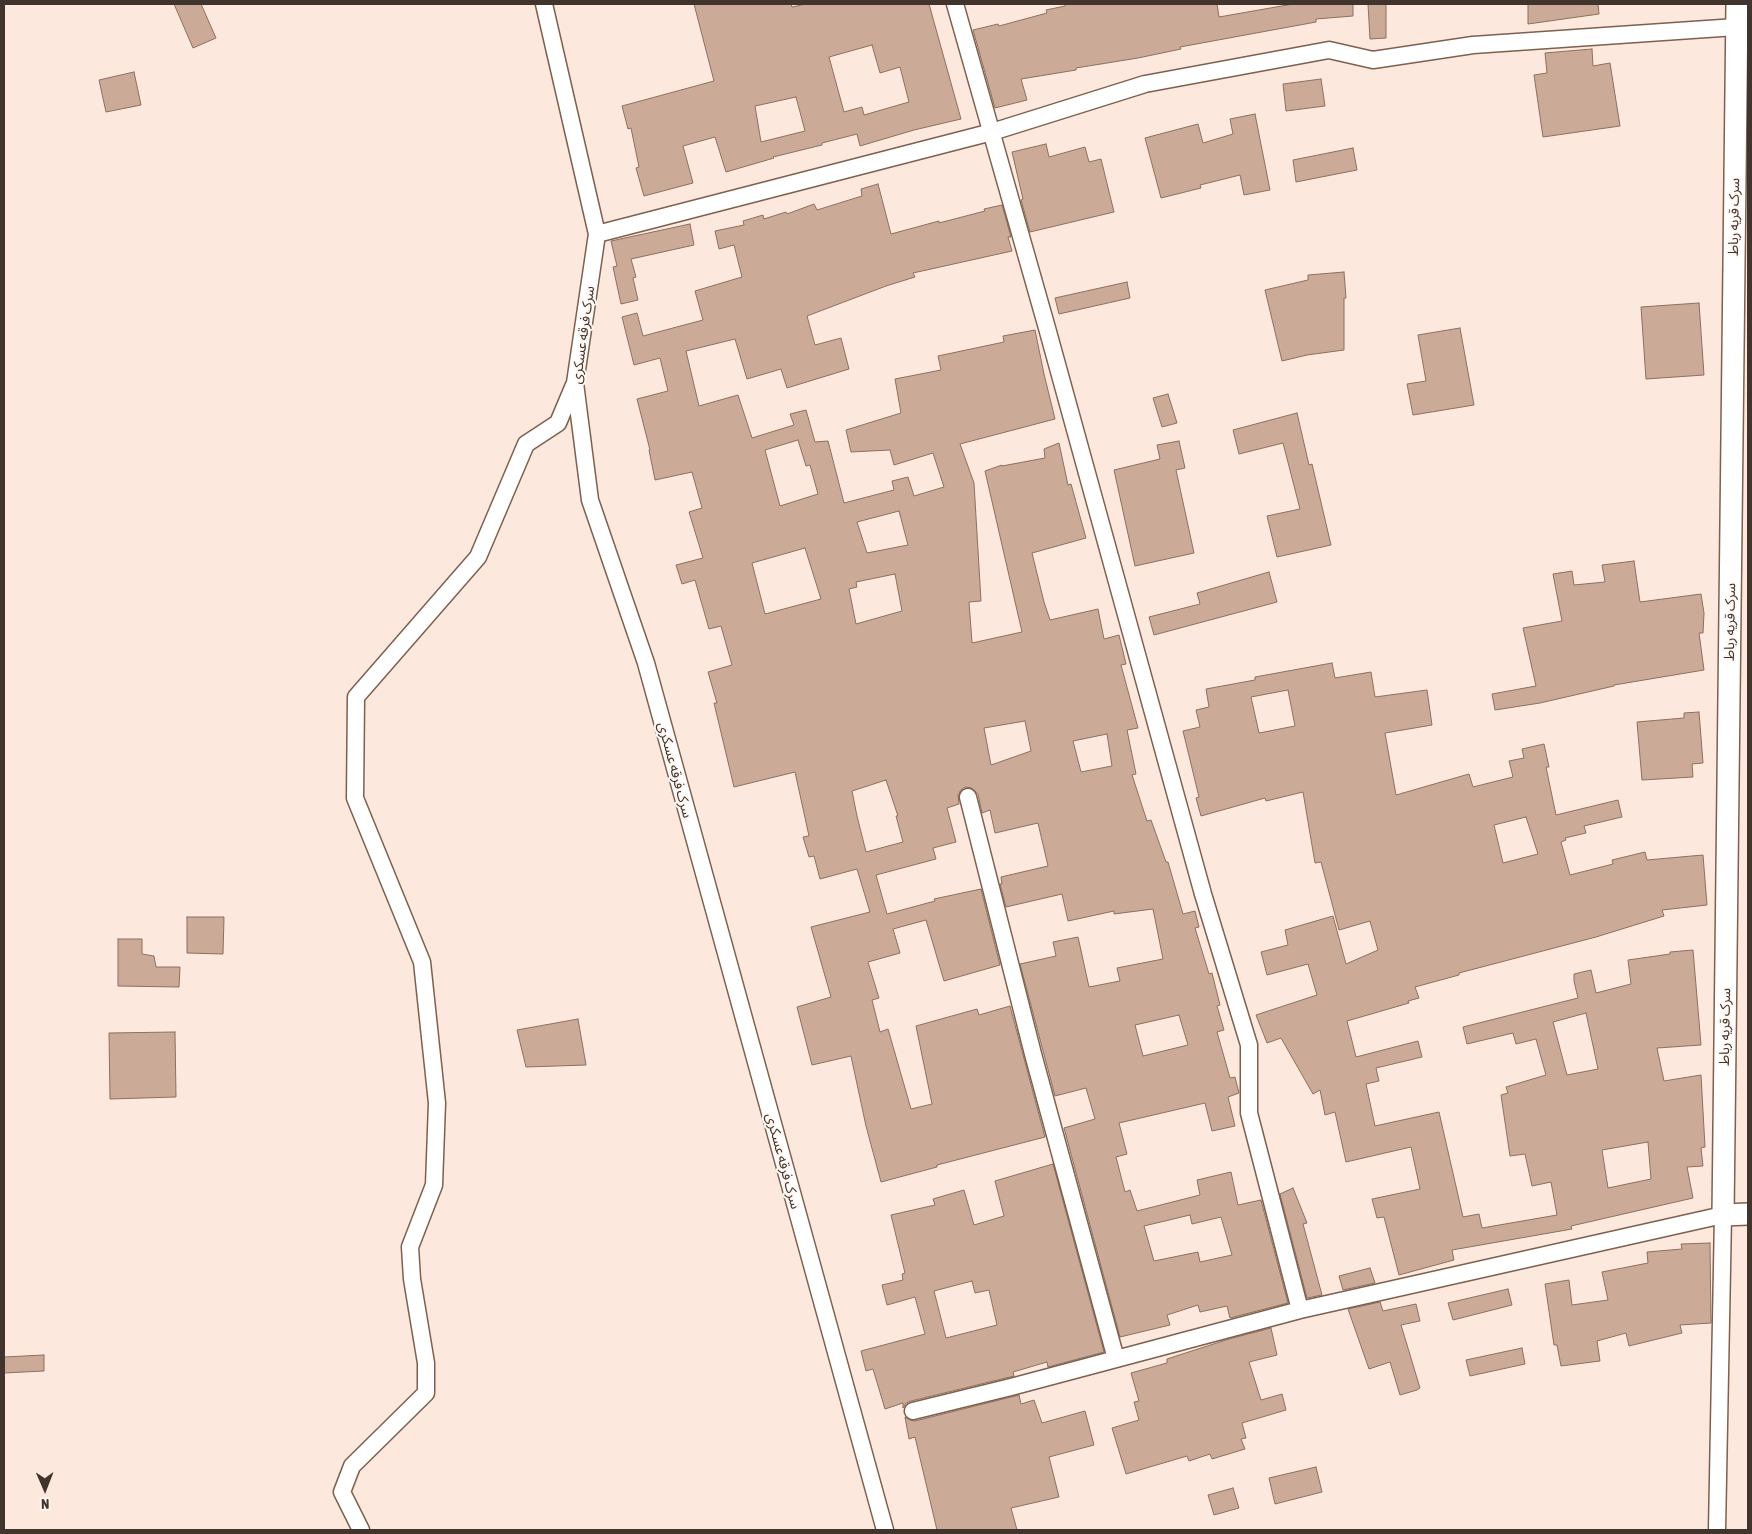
<!DOCTYPE html>
<meta charset="utf-8">
<style>
body{margin:0}
#map{position:relative;width:1752px;height:1534px;overflow:hidden;background:#fce8dc;font-family:"Asap Condensed",sans-serif}
canvas{display:block}
.frame{position:absolute;inset:0;border:5px solid #41342c;pointer-events:none}
.north{position:absolute;left:20px;top:1464px;width:50px;height:50px;-webkit-text-stroke:4px #fff8f4;paint-order:stroke;rotate:179deg;font-size:14px;font-weight:700;line-height:20px;text-align:center;color:#41342c}
.north::after{content:'';display:block;margin:auto;width:18px;height:22px;background:#41342c;clip-path:polygon(50% 0,100% 100%,50% 72%,0 100%)}
</style>
<div id="map">
<canvas width="1752" height="1534"></canvas>
<div class="frame"></div>
<div class="north">N</div>
</div>
<script>
const context = document.querySelector('canvas').getContext('2d');
context.lineJoin = 'round';
function fillPath(path, color) {
  context.fillStyle = color;
  context.fill(path, 'evenodd');
}
function shape(rows) {
  const path = new Path2D();
  for (const r of rows) {
    path.moveTo(r[0], r[1]);
    for (let i = 2; i < r.length; i += 2) path.lineTo(r[i], r[i + 1]);
  }
  return path;
}
function stroke(path, color, width, dash) {
  context.strokeStyle = color;
  context.lineWidth = width;
  context.lineCap = dash ? 'butt' : 'round';
  context.setLineDash(dash || []);
  context.stroke(path);
}
function drawText(font, color, halo, rows, align = 'center') {
  context.font = font + ' "Asap Condensed","Noto Sans Arabic",sans-serif';
  context.lineWidth = 4;
  context.setLineDash([]);
  context.textBaseline = 'middle';
  context.strokeStyle = halo;
  context.fillStyle = color;
  for (const [text, x, y, turn = 0] of rows) {
    context.save();
    context.translate(x, y);
    context.rotate((+turn || 0) * Math.PI / 180);
    context.textAlign = isNaN(turn) ? turn : align;
    if (halo) context.strokeText(text, 0, 0);
    context.fillText(text, 0, 0);
    context.restore();
  }
}
const building = shape([
 [174,4,201,4,216,38,193,48,174,4],
 [694,4,791,4,792,7,806,4,929,4,961,119,914,130,860,146,857,134,822,143,822,145,773,157,774,158,726,172,715,137,683,146,693,183,644,196,636,168,639,167,631,128,628,129,622,106,714,81,694,4],
 [872,45,880,73,900,67,909,102,864,115,862,107,844,112,829,57,872,45],
 [796,97,805,131,761,142,755,106,796,97],
 [1065,4,1217,4,1219,17,1293,4,1353,4,1353,16,1316,19,1316,22,1180,47,1181,49,1138,58,1076,68,1076,70,1021,79,1027,100,995,108,973,30,998,24,999,26,1047,13,1046,10,1065,6,1065,4],
 [1368,4,1386,4,1386,38,1370,39,1368,4],
 [1528,4,1598,4,1599,14,1528,24,1528,4],
 [1592,49,1593,66,1610,63,1620,126,1543,137,1534,75,1547,73,1545,53,1592,49],
 [134,72,141,105,106,112,99,80,134,72],
 [1321,79,1325,106,1286,111,1283,84,1321,79],
 [1255,114,1270,190,1244,195,1240,175,1200,185,1201,188,1161,198,1145,138,1198,124,1203,143,1233,134,1230,119,1255,114],
 [1046,144,1049,157,1085,147,1089,162,1101,159,1114,212,1030,232,1021,200,1023,199,1012,152,1046,144],
 [1353,148,1357,170,1296,182,1293,160,1353,148],
 [878,184,891,234,939,221,939,223,985,211,984,209,1002,205,1011,237,1008,237,1012,251,913,273,915,277,886,286,807,316,815,345,841,338,849,369,787,388,781,369,747,379,735,339,686,351,699,406,738,395,752,438,794,425,790,414,806,410,815,442,828,441,844,503,894,490,892,481,908,477,914,496,944,487,933,453,894,465,890,450,851,452,846,430,901,413,895,379,941,370,938,356,1004,342,1003,336,1035,330,1044,374,1055,419,960,444,974,483,981,601,969,602,972,643,1022,632,985,471,1002,465,1002,466,1045,458,1044,449,1059,443,1068,485,1071,484,1086,538,1032,553,1044,602,1050,620,1098,609,1104,639,1119,635,1126,664,1121,665,1138,728,1127,730,1136,774,1132,775,1147,821,1151,820,1166,862,1168,862,1183,914,1195,911,1199,927,1195,928,1209,974,1212,973,1220,1005,1217,1006,1224,1030,1217,1032,1230,1078,1235,1077,1239,1093,1228,1097,1235,1126,1212,1131,1205,1103,1119,1123,1127,1154,1116,1157,1125,1192,1130,1190,1137,1211,1200,1195,1197,1180,1231,1172,1238,1205,1261,1200,1288,1303,1230,1318,1227,1306,1200,1312,1198,1305,1167,1315,1170,1325,1120,1337,1064,1128,1095,1119,1086,1088,1055,1096,1020,964,1056,956,1053,942,1078,937,1089,987,1120,981,1117,968,1163,959,1153,909,1114,914,1114,911,1068,921,1062,894,1006,907,1000,884,1002,884,1001,877,1048,866,1038,823,995,833,990,810,982,813,978,794,971,788,965,787,961,790,958,795,959,804,947,808,956,842,933,848,936,859,876,875,887,914,935,901,934,899,981,889,1000,965,944,981,926,920,893,929,900,953,868,962,879,998,872,1000,880,1032,888,1029,911,1109,932,1104,916,1026,977,1009,979,1015,1010,1006,1045,1137,937,1165,937,1167,881,1182,866,1126,851,1056,812,1065,797,1007,831,997,811,927,870,912,857,869,820,879,814,856,809,857,803,837,809,836,795,772,734,787,714,703,717,703,708,672,732,665,721,626,709,629,695,580,682,584,676,565,703,558,689,512,702,508,692,472,655,480,649,450,650,450,637,399,668,391,660,358,634,365,622,317,637,313,643,336,703,320,695,291,742,277,734,245,719,249,715,231,744,225,743,221,763,215,764,219,786,212,787,214,814,204,817,210,862,196,861,189,878,184],
 [798,440,806,466,810,465,818,494,780,506,765,450,798,440],
 [899,511,908,545,867,553,857,522,899,511],
 [805,548,821,599,765,614,752,563,805,548],
 [895,574,902,611,856,624,849,589,857,587,856,582,895,574],
 [1025,721,1031,751,991,765,984,728,1025,721],
 [1107,734,1112,766,1081,772,1073,741,1107,734],
 [886,780,898,816,896,816,903,842,866,852,857,816,852,791,886,780],
 [1179,1015,1188,1045,1143,1056,1135,1025,1179,1015],
 [1190,1215,1192,1224,1221,1217,1232,1255,1200,1262,1198,1252,1154,1261,1144,1226,1190,1215],
 [690,224,694,245,631,259,636,277,633,278,638,300,621,304,613,267,617,266,611,241,690,224],
 [1344,272,1346,298,1344,298,1344,350,1307,355,1282,361,1265,290,1308,280,1308,275,1344,272],
 [1127,282,1130,298,1059,314,1055,298,1127,282],
 [1699,303,1704,375,1646,379,1641,307,1699,303],
 [1460,328,1474,405,1413,415,1407,384,1426,381,1418,335,1460,328],
 [1168,394,1177,423,1162,427,1153,398,1168,394],
 [1297,413,1309,465,1312,464,1331,545,1277,557,1267,516,1300,509,1283,443,1239,454,1233,430,1297,413],
 [1179,441,1185,468,1176,470,1194,553,1135,566,1114,470,1160,459,1157,445,1179,441],
 [1634,561,1640,602,1701,594,1704,613,1703,633,1699,633,1704,670,1614,685,1614,686,1540,703,1495,710,1492,694,1536,686,1523,628,1562,621,1553,574,1572,571,1574,585,1605,582,1602,565,1634,561],
 [1269,572,1277,602,1154,635,1149,617,1200,604,1197,593,1269,572],
 [1332,663,1335,678,1371,672,1375,697,1427,690,1432,725,1385,733,1396,795,1469,774,1473,787,1513,777,1509,761,1524,758,1522,749,1544,744,1549,767,1546,767,1556,815,1618,800,1622,817,1584,826,1586,833,1565,838,1566,840,1561,842,1570,875,1613,864,1612,860,1645,852,1647,860,1703,855,1707,905,1662,910,1664,916,1596,937,1459,973,1459,975,1415,987,1419,998,1408,1001,1409,1003,1347,1021,1356,1057,1418,1041,1422,1057,1376,1068,1379,1081,1366,1084,1375,1126,1439,1112,1463,1217,1479,1214,1482,1228,1557,1215,1551,1182,1532,1186,1525,1154,1510,1156,1501,1095,1508,1093,1506,1087,1546,1075,1536,1039,1516,1044,1513,1033,1467,1044,1463,1027,1578,998,1574,981,1574,974,1591,970,1596,993,1631,984,1628,960,1670,954,1670,952,1693,950,1701,1045,1657,1048,1664,1081,1701,1075,1705,1147,1701,1148,1703,1166,1687,1167,1693,1198,1571,1226,1572,1229,1452,1250,1454,1260,1399,1275,1384,1217,1377,1218,1372,1199,1420,1189,1411,1147,1346,1162,1335,1112,1325,1115,1320,1090,1313,1094,1281,1038,1267,1043,1256,1015,1317,995,1308,964,1267,975,1261,952,1288,945,1285,930,1333,916,1346,964,1378,950,1370,921,1339,930,1321,862,1315,863,1303,792,1266,801,1265,798,1201,816,1196,798,1199,797,1183,731,1200,727,1196,710,1209,707,1206,689,1255,680,1255,677,1332,663],
 [1288,690,1295,726,1259,733,1251,697,1288,690],
 [1526,817,1538,854,1503,863,1494,825,1526,817],
 [1586,1013,1598,1069,1567,1075,1553,1022,1586,1013],
 [1648,1142,1651,1179,1608,1188,1602,1150,1648,1142],
 [1699,712,1703,763,1692,764,1693,777,1642,780,1637,722,1684,718,1684,713,1699,712],
 [187,917,224,917,223,954,187,953,187,917],
 [118,939,142,939,142,954,154,956,156,967,180,967,179,987,118,986,118,939],
 [578,1019,586,1065,526,1067,517,1030,578,1019],
 [175,1032,176,1097,110,1099,109,1033,175,1032],
 [1053,1164,1104,1352,1048,1367,1047,1362,1013,1372,1014,1376,911,1401,906,1403,903,1408,903,1403,885,1409,873,1369,866,1371,861,1351,925,1334,915,1297,887,1305,882,1285,903,1280,902,1274,905,1273,891,1215,935,1205,933,1199,964,1190,974,1225,1004,1216,995,1181,1053,1164],
 [972,1281,975,1293,989,1290,997,1325,946,1338,934,1291,972,1281],
 [1293,1188,1307,1223,1303,1224,1322,1295,1307,1298,1280,1194,1293,1188],
 [1710,1243,1711,1323,1680,1325,1682,1333,1629,1346,1626,1333,1597,1341,1600,1361,1561,1366,1557,1345,1554,1345,1545,1284,1569,1280,1572,1305,1608,1300,1602,1272,1648,1263,1647,1252,1682,1249,1681,1244,1710,1243],
 [1370,1268,1375,1283,1343,1290,1339,1276,1370,1268],
 [1508,1289,1512,1305,1453,1320,1448,1303,1508,1289],
 [1380,1302,1383,1311,1416,1304,1420,1321,1401,1325,1420,1388,1417,1390,1400,1395,1390,1362,1369,1369,1348,1309,1380,1302],
 [1271,1328,1277,1355,1249,1362,1261,1400,1282,1394,1286,1410,1242,1423,1246,1438,1241,1439,1245,1449,1212,1459,1210,1454,1189,1461,1187,1456,1126,1474,1112,1428,1139,1420,1134,1402,1139,1401,1131,1373,1167,1363,1167,1359,1229,1339,1271,1328],
 [1522,1348,1525,1364,1470,1376,1466,1360,1522,1348],
 [44,1355,44,1371,4,1373,4,1357,44,1355],
 [1019,1395,1021,1404,1034,1400,1042,1423,1085,1411,1094,1445,1049,1457,1059,1497,1011,1508,1017,1530,937,1530,915,1437,909,1439,905,1417,910,1420,915,1421,1019,1395],
 [1316,1467,1322,1492,1275,1504,1269,1478,1316,1467],
 [1233,1488,1239,1508,1214,1515,1208,1495,1233,1488]
]);
fillPath(building, '#cbab98');
stroke(building, '#8d6f5e', 1);
const minor = shape([
 [544,4,597,234,575,383,590,500,646,663,885,1530],
 [955,4,1047,328,1203,894,1249,1045,1249,1113,1300,1310],
 [597,234,992,132,1145,84,1329,50,1373,60,1473,45,1736,27],
 [968,797,1033,1054,1116,1359],
 [913,1411,1011,1387,1300,1310,1723,1215,1717,1530],
 [361,1530,342,1492,352,1466,426,1393,426,1363,412,1279,410,1247,434,1185,437,1103,422,962,355,798,356,697,478,557,526,444,558,423,574,385]
]);
const tertiary = shape([
 [1737,4,1723,1215,1748,1214]
]);
stroke(minor, '#7d604f', 19);
stroke(tertiary, '#7d604f', 24);
stroke(minor, '#fff', 16);
stroke(tertiary, '#fff', 21);
drawText('14px', '#41342c', '#fff8f4', [
 ["سرک قریه رباط",1734,217,-89],
 ["سرک فرقه عسکری",583,335,-82],
 ["سرک قریه رباط",1730,622,-89],
 ["سرک فرقه عسکری",675,770,75],
 ["سرک قریه رباط",1725,1027,-89],
 ["سرک فرقه عسکری",783,1161,75]
]);
</script>
